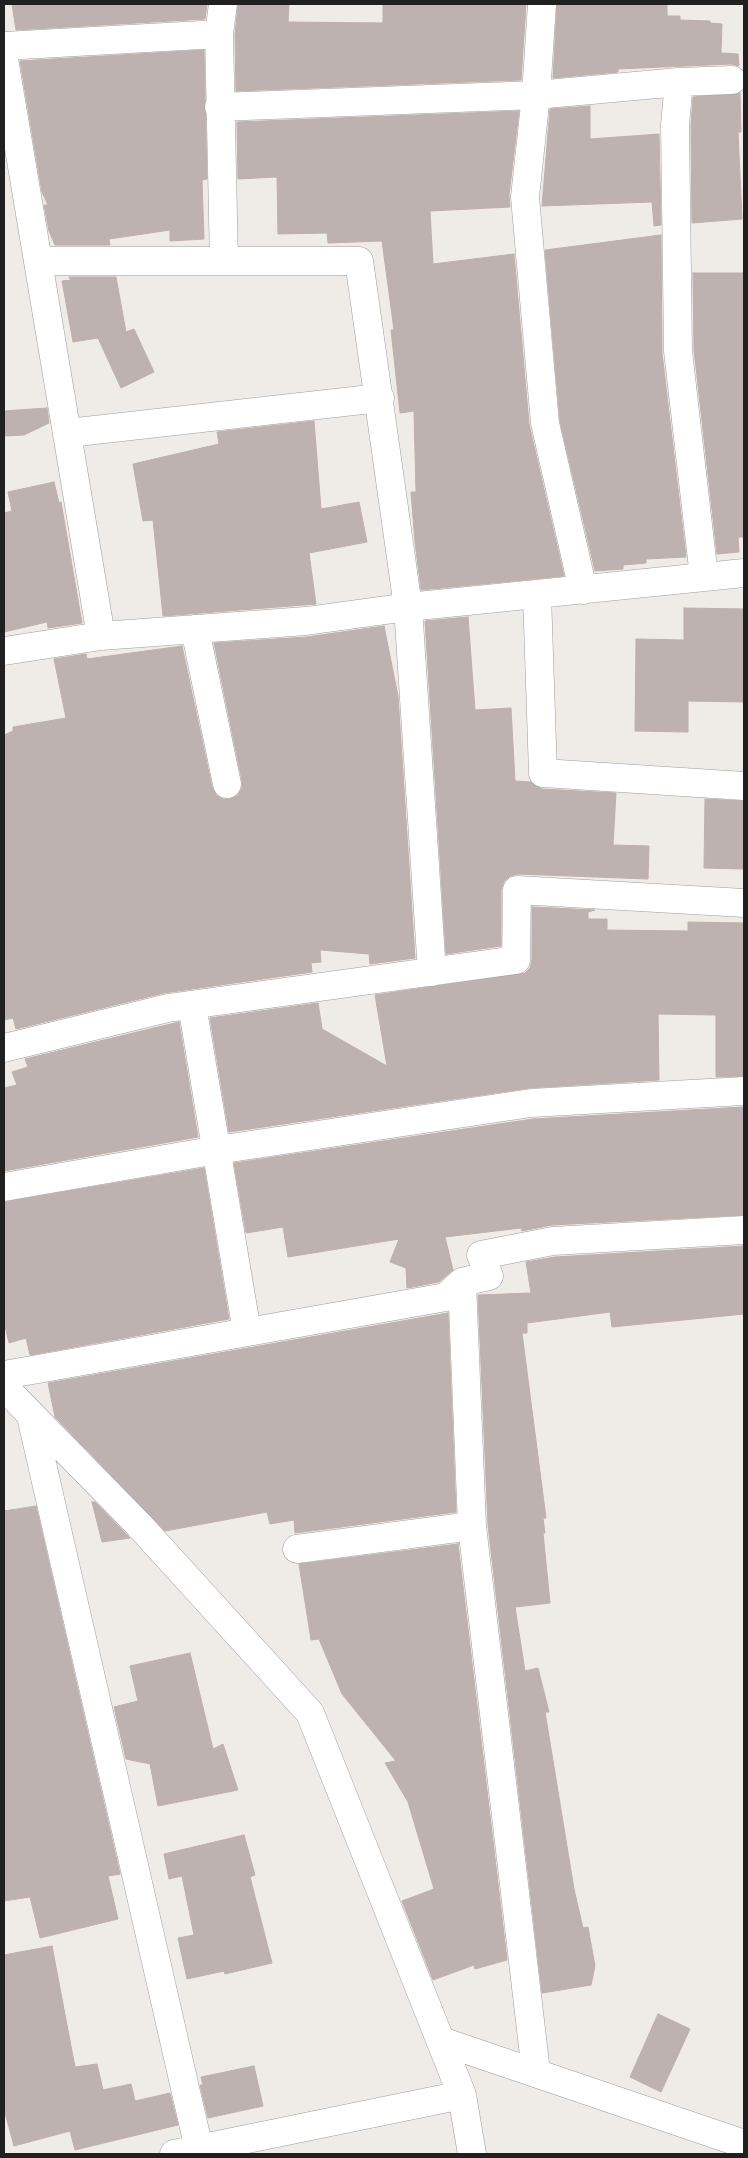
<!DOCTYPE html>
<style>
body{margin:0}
#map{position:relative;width:748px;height:2158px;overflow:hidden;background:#efebe7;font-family:"PT Sans",sans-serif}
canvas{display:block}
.frame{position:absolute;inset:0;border:5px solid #202020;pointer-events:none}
</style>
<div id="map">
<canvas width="748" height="2158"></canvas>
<div class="frame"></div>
</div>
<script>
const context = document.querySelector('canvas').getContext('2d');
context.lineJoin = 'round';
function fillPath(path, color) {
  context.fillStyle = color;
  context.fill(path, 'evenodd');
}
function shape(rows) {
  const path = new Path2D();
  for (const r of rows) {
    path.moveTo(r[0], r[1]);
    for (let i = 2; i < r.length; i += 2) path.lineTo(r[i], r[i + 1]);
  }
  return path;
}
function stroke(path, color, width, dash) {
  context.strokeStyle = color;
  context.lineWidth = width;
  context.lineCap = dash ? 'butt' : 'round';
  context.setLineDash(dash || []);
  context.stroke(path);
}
const building = shape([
 [12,4,207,4,205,19,16,30,12,4],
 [238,4,289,4,288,22,383,23,383,4,526,4,521,80,236,91,235,35,238,4],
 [557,4,667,4,667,16,680,16,680,20,710,21,710,23,722,24,721,53,738,54,739,66,731,64,618,69,618,72,553,78,557,4],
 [204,50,207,179,202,180,204,239,170,241,170,230,109,239,110,245,55,245,49,231,44,205,48,205,42,192,20,61,204,50],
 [740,93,741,132,738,132,742,219,692,223,691,126,693,97,740,93],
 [590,106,590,139,659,134,661,225,654,226,652,202,542,206,550,109,590,106],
 [519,111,509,195,510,207,430,211,433,264,514,254,529,424,564,576,421,590,415,542,411,492,416,492,414,411,400,413,391,330,394,330,382,241,328,243,327,233,278,234,277,177,238,179,237,122,519,111],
 [661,235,662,353,686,557,646,559,646,563,623,565,623,569,595,571,560,421,545,250,661,235],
 [693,273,744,273,744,537,738,537,739,552,717,554,694,350,693,273],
 [69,277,116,277,126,332,134,329,154,372,121,388,98,338,73,342,62,281,71,280,69,277],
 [47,408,49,423,24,435,4,436,4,411,47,408],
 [314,421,321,509,359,502,367,542,309,553,316,604,163,616,153,520,143,521,133,464,219,444,217,432,314,421],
 [54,482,59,503,61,502,82,623,48,628,47,622,4,632,4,513,12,511,8,492,54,482],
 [684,608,744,609,744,702,688,701,688,732,635,731,636,639,684,640,684,608],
 [468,617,475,710,511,708,515,781,531,782,542,789,616,793,613,845,649,846,648,879,518,874,510,876,504,881,501,890,501,946,446,954,425,621,468,617],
 [384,626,398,696,415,958,370,964,369,954,320,950,321,962,311,963,312,972,164,993,16,1029,13,1018,4,1020,4,735,13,731,13,727,66,718,54,659,86,654,87,659,182,646,212,787,216,795,223,799,230,799,238,795,242,788,242,781,214,643,307,637,384,626],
 [705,799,744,801,744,869,704,868,705,799],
 [532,907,595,910,588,912,588,919,607,919,607,930,688,931,688,922,744,923,744,1076,716,1077,716,1015,658,1014,659,1080,529,1088,229,1132,210,1018,318,1003,322,1029,387,1066,375,995,525,973,530,968,532,960,532,907],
 [179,1022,198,1137,4,1171,4,1088,17,1085,12,1072,28,1067,25,1059,179,1022],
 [744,1107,744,1215,552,1225,522,1231,521,1228,445,1237,453,1270,439,1282,407,1288,406,1268,390,1262,399,1239,288,1257,283,1227,246,1233,234,1163,533,1119,744,1107],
 [204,1168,229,1319,30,1355,26,1338,9,1343,4,1322,4,1202,204,1168],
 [744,1246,744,1314,612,1327,610,1312,527,1323,527,1333,522,1333,546,1518,543,1518,545,1533,543,1533,550,1603,515,1607,525,1671,538,1668,549,1712,545,1712,574,1889,583,1928,588,1927,595,1966,591,1985,542,1993,488,1525,478,1295,531,1293,526,1262,555,1257,744,1246],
 [448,1313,456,1512,295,1533,294,1520,270,1524,267,1512,165,1531,55,1417,48,1383,448,1313],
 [92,1502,95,1502,130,1538,102,1542,92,1502],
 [36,1506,120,1874,108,1876,118,1919,40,1938,30,1897,4,1901,4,1511,36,1506],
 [458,1544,507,1960,475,1969,474,1965,433,1980,402,1901,434,1889,408,1802,385,1763,396,1761,342,1694,319,1639,311,1640,299,1564,458,1544],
 [190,1653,213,1749,223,1744,238,1790,158,1806,150,1764,126,1759,114,1707,138,1701,130,1666,190,1653],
 [244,1835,255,1875,250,1877,272,1963,225,1974,224,1971,187,1979,178,1938,194,1935,182,1876,169,1879,164,1854,244,1835],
 [52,1946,75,2067,97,2064,103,2090,131,2084,135,2101,170,2093,178,2125,75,2150,70,2131,14,2146,4,2109,4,1955,52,1946],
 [658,2014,690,2029,661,2092,630,2077,658,2014],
 [254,2066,263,2106,208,2118,200,2085,203,2085,201,2077,254,2066]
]);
fillPath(building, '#bdb2b0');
stroke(building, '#c0afaa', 1);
const minor = shape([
 [223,4,219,34,224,261],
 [542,4,536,95,525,197,545,423,583,590],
 [4,46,219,34],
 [4,59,101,636],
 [679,82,675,125,678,351,704,577],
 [219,107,536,95,679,82,732,80],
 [39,261,359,261,408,607,432,972],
 [68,433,380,398],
 [537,595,543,773,744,786],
 [195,629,227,784],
 [4,651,101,636,306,621,408,607,744,573],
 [192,1005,247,1332],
 [4,1048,168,1008,516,960,517,890,744,903],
 [4,1187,217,1150,531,1103,744,1091],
 [462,1282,489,1276,481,1255,553,1241,744,1230],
 [4,1375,446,1297,462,1282,472,1526,536,2072],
 [4,1387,139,1525,310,1713,462,2095,472,2154],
 [31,1416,199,2149],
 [297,1549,472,1526],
 [441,2041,744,2144],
 [174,2154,462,2095]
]);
stroke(minor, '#9d9d9d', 29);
stroke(minor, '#fff', 28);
</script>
